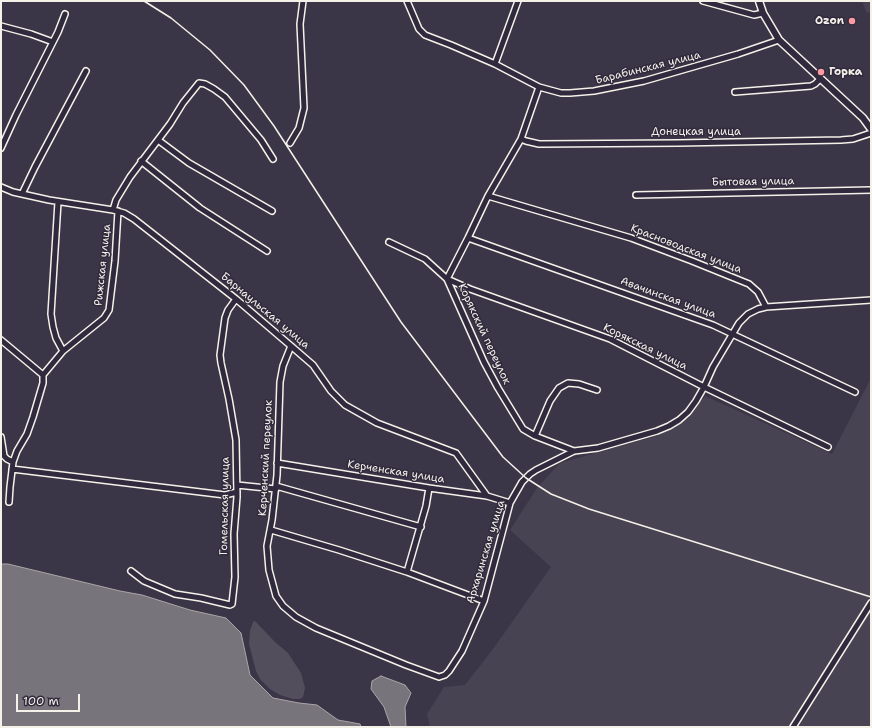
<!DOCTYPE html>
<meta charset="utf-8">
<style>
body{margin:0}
#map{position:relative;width:872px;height:728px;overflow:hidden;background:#3b3647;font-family:"Shantell Sans",sans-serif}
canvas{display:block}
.frame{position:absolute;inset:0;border:2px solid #f4f1e8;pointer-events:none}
.scale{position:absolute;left:16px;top:694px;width:64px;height:18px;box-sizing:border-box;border:2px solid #f4f1e8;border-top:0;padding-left:5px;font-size:12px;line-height:14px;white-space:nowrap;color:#f4f1e8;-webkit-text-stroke:3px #2f2a3d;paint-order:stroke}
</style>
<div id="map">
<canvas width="872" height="728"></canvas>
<div class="frame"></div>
<div class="scale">100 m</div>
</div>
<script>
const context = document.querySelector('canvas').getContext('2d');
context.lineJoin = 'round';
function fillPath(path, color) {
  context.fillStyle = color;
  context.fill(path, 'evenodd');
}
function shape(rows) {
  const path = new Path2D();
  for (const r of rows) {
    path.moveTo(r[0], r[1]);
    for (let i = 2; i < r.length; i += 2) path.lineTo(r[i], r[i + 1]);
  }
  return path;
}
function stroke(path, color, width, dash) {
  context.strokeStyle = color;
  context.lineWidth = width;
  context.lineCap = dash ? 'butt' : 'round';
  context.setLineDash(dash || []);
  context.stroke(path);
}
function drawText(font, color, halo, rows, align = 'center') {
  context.font = font + ' "Shantell Sans",sans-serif';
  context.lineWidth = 3;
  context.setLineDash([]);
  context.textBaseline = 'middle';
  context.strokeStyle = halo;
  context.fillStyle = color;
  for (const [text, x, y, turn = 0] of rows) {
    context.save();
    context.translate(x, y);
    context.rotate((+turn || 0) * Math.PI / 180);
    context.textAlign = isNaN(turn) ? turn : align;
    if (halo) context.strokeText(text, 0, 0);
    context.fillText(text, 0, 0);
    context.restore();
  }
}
fillPath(shape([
 [862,1,871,1,871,12,867,13],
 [871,378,871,727,430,727,427,714,444,687,465,685,493,649,551,567,510,530,537,488,560,463,660,435,689,417,705,396,832,454]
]), '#484352');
fillPath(shape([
 [255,621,275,642,288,653,301,673,305,688,303,697,300,699,293,699,280,695,270,689,260,679,256,671,249,644,250,631,253,622]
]), '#534e5c');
const water = shape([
 [1,564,8,564,120,591,142,595,190,610,226,618,241,633,250,675,273,698,299,703,317,705,338,720,360,724,361,727,1,727,1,564],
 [381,676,405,685,411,693,405,707,406,727,391,727,384,707,371,689,372,681,381,676]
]);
fillPath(water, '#78747b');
stroke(water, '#aaa6a7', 1);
const minor = shape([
 [407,1,419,29,425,35,451,45,495,64,539,87,561,93,570,93,594,91,644,81,738,54,779,40],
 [703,1,754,15,763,13],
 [1,26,31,34,53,42],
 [495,64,518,1],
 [539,87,521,139,488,196,468,238,447,279,470,289,610,339,704,387,828,447],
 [735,92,811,86,815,84,820,79],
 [521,139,526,141,539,144,678,143,841,140,853,139,871,133],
 [158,140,189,163,272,211],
 [290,143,299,128,304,108,300,24,303,1],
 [1,148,16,115,58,32,65,14],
 [141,161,200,208,267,251],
 [1,187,13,192,49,200,113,210,124,213,134,219,236,299,291,346,313,365,331,391,345,405,377,423,456,453,487,496],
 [22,194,35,167,86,71],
 [636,195,871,190],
 [488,196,631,238,692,261,749,284,758,292,766,307,871,300],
 [58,202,51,314,53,327,56,338,63,351],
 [113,210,116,200,130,177,170,124,183,103,199,83,205,84,214,89,225,97,261,140,273,159],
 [468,238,713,325,855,392],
 [389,242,425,259,447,279,484,362,498,388,523,429,535,436,574,451],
 [1,340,43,375],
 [291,346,283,366,280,382,277,475,272,520,267,546,269,570,276,596,283,606,296,617,316,628,406,665,439,677,445,675,449,671,462,651,484,601,510,503,522,482,530,474,536,470,574,451,598,448,657,431,669,426,679,420,688,412,696,401,704,387,713,367,739,323,748,314,758,309,766,307],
 [535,436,550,401,559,388,568,383,579,384,597,390],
 [1,437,4,456,7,459,13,462],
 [277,463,429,488,487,496,510,503],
 [12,469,225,495,237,492],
 [237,485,276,489],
 [276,486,421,527],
 [9,502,10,487,13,462,17,451,27,434,33,417,43,383,43,375,63,351,104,318,109,310,115,261,118,211],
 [271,530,339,550,407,572,484,601],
 [131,571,144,581,175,594,201,598,230,605,232,604,235,577,234,534,237,497,236,440,229,399,221,363,220,355,225,318,228,310,236,299],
 [407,572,426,506,429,488],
 [793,727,871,603]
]);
const tertiary = shape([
 [759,1,763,13,779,40,863,118,871,129]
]);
stroke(minor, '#f4f1e8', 8);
stroke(tertiary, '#f4f1e8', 9);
stroke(minor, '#2f2a3d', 5);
stroke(tertiary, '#2f2a3d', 6);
stroke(shape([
 [144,1,171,18,210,50,244,85,274,126,401,322,503,457,526,478,551,494,589,509,871,597]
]), '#f4f1e8', 1.5);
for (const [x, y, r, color] of [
 [852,21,4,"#ff9aa2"],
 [821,72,4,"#ff9aa2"]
]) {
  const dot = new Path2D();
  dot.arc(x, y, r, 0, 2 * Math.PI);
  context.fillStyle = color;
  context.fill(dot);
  stroke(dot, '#2f2a3d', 1.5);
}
drawText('bold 11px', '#f4f1e8', '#2f2a3d', [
 ["Ozon",844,21],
 ["Горка",829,72,"left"]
], 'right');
drawText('11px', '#f4f1e8', '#2f2a3d', [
 ["Барабинская улица",648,68,-14],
 ["Донецкая улица",696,132],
 ["Бытовая улица",753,182,-1],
 ["Красноводская улица",686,249,21],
 ["Рижская улица",103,265,-84],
 ["Авачинская улица",668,298,20],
 ["Барнаульская улица",265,311,40],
 ["Корякский переулок",484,334,65],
 ["Корякская улица",645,347,26],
 ["Керченский переулок",266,458,-87],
 ["Керченская улица",396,472,9],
 ["Гомельская улица",225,506,-89],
 ["Архаринская улица",486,552,-73]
]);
</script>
